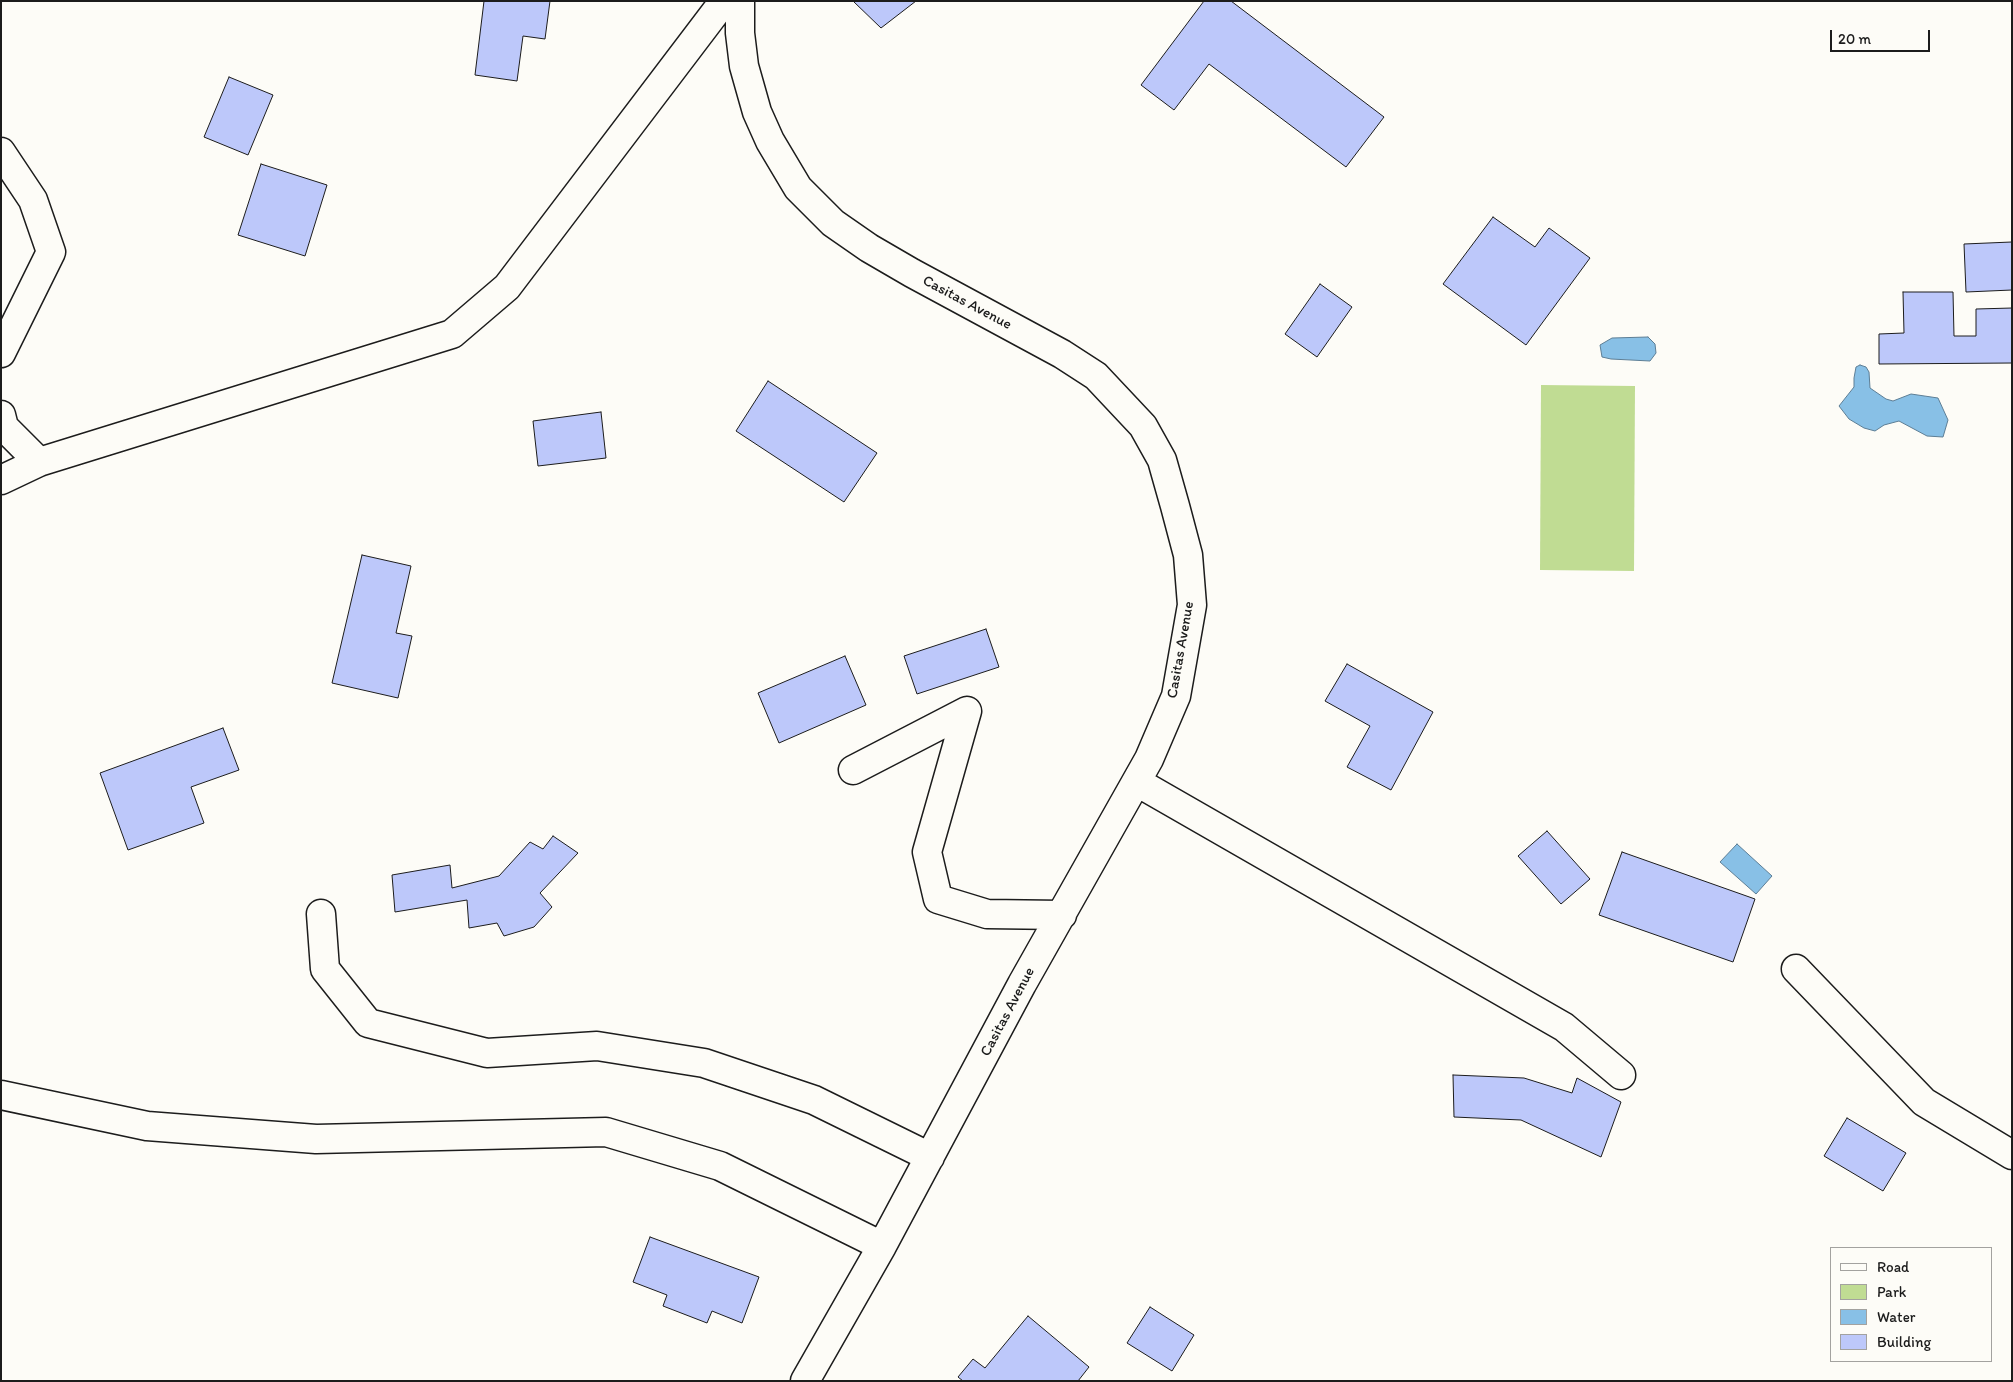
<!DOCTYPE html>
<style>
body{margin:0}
#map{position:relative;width:2013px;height:1382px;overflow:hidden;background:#fdfcf7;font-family:Itim,sans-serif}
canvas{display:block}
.frame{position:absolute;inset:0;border:2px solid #1c1c1c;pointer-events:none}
.legend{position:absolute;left:1830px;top:1247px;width:162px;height:115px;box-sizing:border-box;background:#fdfcf7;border:1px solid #a3a29f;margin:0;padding:6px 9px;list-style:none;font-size:15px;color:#1c1c1c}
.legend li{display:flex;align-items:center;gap:10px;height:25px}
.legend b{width:25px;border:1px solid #a3a29f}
.scale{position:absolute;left:1830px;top:30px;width:100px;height:22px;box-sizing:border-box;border:2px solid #1c1c1c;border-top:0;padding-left:6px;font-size:15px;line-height:18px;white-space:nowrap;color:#1c1c1c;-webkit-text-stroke:4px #fdfcf7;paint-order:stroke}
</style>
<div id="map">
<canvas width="2013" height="1382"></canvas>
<div class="frame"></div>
<ul class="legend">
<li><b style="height:6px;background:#fdfcf7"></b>Road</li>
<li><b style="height:14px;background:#c0dc93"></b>Park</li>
<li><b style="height:14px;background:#88c0e6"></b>Water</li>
<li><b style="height:14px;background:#bdc8fa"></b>Building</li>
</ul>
<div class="scale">20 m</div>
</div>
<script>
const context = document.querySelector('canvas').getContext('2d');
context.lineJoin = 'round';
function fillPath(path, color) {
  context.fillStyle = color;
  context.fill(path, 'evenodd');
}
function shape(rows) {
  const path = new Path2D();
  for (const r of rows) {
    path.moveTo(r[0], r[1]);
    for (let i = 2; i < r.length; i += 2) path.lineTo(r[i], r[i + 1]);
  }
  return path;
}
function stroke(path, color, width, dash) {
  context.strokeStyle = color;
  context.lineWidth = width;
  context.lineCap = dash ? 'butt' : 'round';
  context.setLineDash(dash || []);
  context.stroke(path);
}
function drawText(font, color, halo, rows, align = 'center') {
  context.font = font + ' Itim,sans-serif';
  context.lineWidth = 4;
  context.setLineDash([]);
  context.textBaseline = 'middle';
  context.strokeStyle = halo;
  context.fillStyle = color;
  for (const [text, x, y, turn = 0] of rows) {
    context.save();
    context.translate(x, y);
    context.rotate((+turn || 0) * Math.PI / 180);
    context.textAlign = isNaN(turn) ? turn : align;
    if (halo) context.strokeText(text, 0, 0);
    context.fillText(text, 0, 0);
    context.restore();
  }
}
fillPath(shape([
 [1541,385,1635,386,1634,571,1540,570]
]), '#c0dc93');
const water = shape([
 [1648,337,1655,344,1656,353,1650,361,1611,359,1602,357,1600,345,1612,338,1648,337],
 [1860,365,1866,367,1869,372,1870,388,1886,399,1893,401,1911,394,1938,398,1948,420,1943,437,1927,436,1899,421,1884,425,1875,431,1864,428,1849,419,1839,406,1854,387,1854,378,1856,367,1860,365],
 [1737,844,1772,876,1756,894,1720,862,1737,844]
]);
fillPath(water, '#88c0e6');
stroke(water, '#5d7e95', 1);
const building = shape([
 [484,1,550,1,545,39,523,36,517,81,475,75,484,1],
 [853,1,916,1,881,28,853,1],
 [1204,1,1231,1,1384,117,1346,167,1209,64,1174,110,1141,85,1204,1],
 [229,77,273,95,248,155,204,137,229,77],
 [261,164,327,185,305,256,238,235,261,164],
 [1493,217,1535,247,1549,228,1590,258,1526,345,1443,284,1493,217],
 [2012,242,2012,290,1966,292,1964,244,2012,242],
 [1320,284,1352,307,1317,357,1285,334,1320,284],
 [1903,292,1953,292,1954,336,1976,336,1976,309,2012,308,2012,363,1879,364,1879,334,1904,333,1903,292],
 [768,381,877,453,844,502,736,431,768,381],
 [601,412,606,458,538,466,533,421,601,412],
 [362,555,411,566,396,633,412,636,398,698,332,683,362,555],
 [986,629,999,667,917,694,904,656,986,629],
 [845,656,866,705,779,743,758,693,845,656],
 [1347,664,1433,712,1391,790,1347,767,1370,726,1325,701,1347,664],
 [223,728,239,770,191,787,204,823,128,850,100,773,223,728],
 [1547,831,1590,879,1561,904,1518,856,1547,831],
 [553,836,578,853,540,893,552,907,534,927,504,936,497,923,469,928,467,900,395,912,392,875,450,865,452,888,499,876,530,842,543,849,553,836],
 [1622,852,1755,899,1733,962,1599,915,1622,852],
 [1453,1075,1524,1078,1572,1093,1577,1078,1621,1102,1601,1157,1521,1120,1454,1117,1453,1075],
 [1847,1118,1906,1153,1883,1191,1824,1156,1847,1118],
 [650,1237,759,1277,742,1323,712,1311,707,1323,663,1306,667,1295,633,1282,650,1237],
 [1150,1307,1194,1335,1172,1371,1127,1343,1150,1307],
 [1028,1316,1089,1367,1078,1381,963,1381,958,1377,973,1359,985,1368,1028,1316]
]);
fillPath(building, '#bdc8fa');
stroke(building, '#1c1c1c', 1);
const minor = shape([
 [740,1,740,33,744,66,757,112,770,141,798,188,833,223,869,248,912,273,1062,354,1096,376,1143,426,1162,460,1175,506,1188,555,1192,605,1176,696,1149,759,1022,984,882,1246,805,1381],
 [1,152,33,200,51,252,1,353],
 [1,415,4,427,39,462],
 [1,480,39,462,452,334,507,287,724,1],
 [853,770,967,711,927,852,938,899,987,914,1062,915],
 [1137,782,1564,1027,1621,1075],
 [321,914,325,969,368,1023,487,1053,597,1046,704,1063,814,1100,930,1157],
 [1796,969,1924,1102,2012,1155],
 [1,1095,147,1126,316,1139,606,1132,720,1166,882,1246]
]);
stroke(minor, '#1c1c1c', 31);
stroke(minor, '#fdfcf7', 28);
drawText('15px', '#1c1c1c', '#fdfcf7', [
 ["Casitas Avenue",967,303,28],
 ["Casitas Avenue",1181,650,-80],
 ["Casitas Avenue",1008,1012,-62]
]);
</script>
